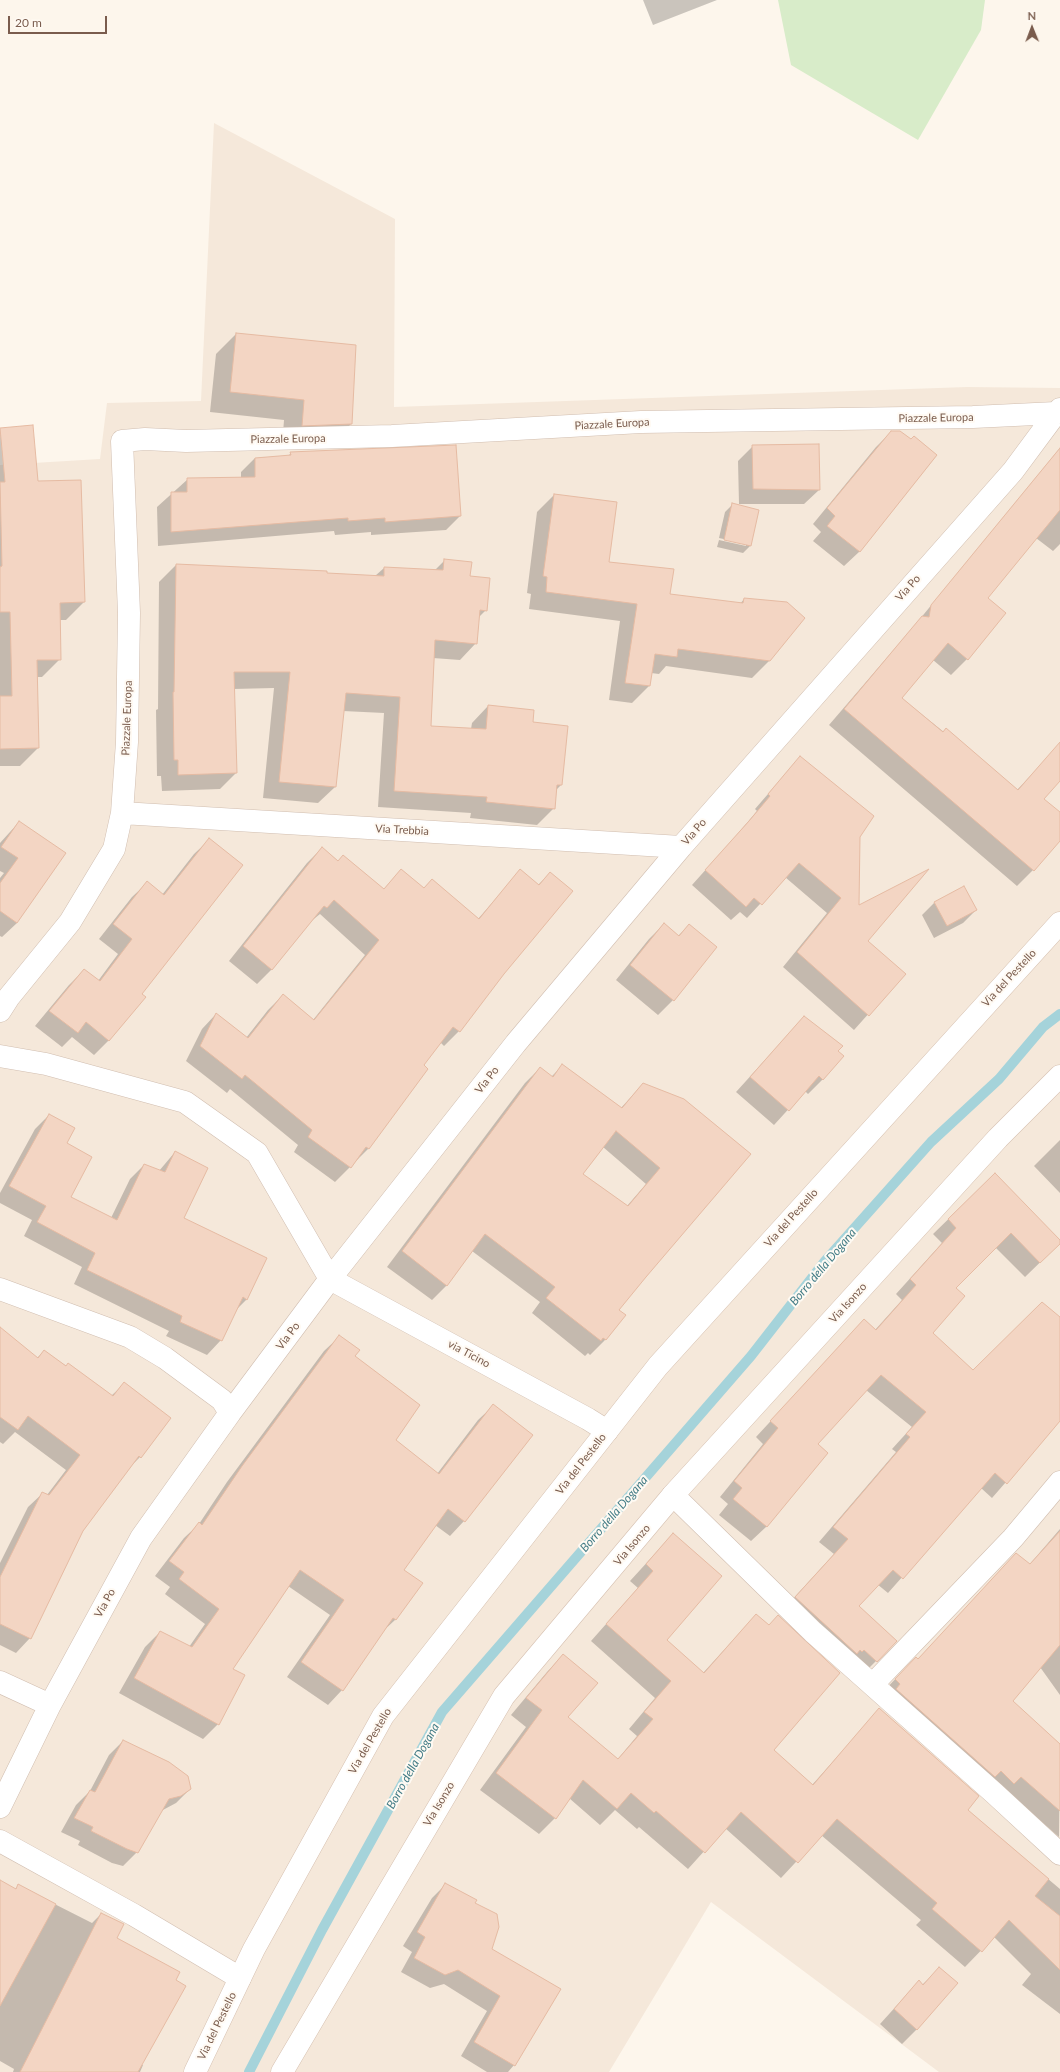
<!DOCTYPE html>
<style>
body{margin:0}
#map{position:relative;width:1060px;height:2072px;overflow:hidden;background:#fdf6ec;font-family:Lato,sans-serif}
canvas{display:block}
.north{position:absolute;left:1012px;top:8px;width:40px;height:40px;-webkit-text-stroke:3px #fffaf3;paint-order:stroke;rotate:359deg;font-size:11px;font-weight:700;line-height:16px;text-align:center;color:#7a5c4d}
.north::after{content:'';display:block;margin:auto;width:14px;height:18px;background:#7a5c4d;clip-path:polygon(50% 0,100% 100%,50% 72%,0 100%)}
.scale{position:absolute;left:8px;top:16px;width:99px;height:18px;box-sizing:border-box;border:2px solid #7a5c4d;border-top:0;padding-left:5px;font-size:12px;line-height:14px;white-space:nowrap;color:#7a5c4d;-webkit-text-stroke:3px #fffaf3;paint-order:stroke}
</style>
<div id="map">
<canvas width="1060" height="2072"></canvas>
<div class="north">N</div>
<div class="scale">20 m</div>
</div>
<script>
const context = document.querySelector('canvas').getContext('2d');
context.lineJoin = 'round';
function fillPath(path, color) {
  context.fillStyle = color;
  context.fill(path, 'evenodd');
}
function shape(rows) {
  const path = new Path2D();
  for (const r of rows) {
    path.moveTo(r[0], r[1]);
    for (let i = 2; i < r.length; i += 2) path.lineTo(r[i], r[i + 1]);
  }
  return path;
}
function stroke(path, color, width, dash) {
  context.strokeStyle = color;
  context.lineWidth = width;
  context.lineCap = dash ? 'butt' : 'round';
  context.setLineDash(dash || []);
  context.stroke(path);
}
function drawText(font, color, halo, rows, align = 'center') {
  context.font = font + ' Lato,sans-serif';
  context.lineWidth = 4;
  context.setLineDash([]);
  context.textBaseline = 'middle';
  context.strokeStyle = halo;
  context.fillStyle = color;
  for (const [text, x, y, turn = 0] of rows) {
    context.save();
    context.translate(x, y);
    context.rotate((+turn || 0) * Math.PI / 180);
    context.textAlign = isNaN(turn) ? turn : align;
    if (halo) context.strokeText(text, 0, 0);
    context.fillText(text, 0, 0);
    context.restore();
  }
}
fillPath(shape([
 [214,123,395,219,394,407,967,387,1060,388,1060,2072,939,2072,711,1902,609,2072,0,2072,0,465,100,459,107,403,201,401]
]), '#f5e8da');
fillPath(shape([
 [778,0,985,0,981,30,918,140,791,65]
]), '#d8ecc9');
fillPath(shape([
 [643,0,717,0,653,25],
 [236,334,355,346,351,424,331,444,282,446,284,420,210,412,216,354],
 [32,426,37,482,80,481,84,602,66,620,59,620,60,659,42,677,36,677,38,748,20,766,0,766,0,429],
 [891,432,936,456,859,552,844,566,813,541,821,532,813,524,876,447],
 [753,446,819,490,804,504,739,504,738,461],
 [1060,448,1060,544,1053,551,1036,538,986,598,967,659,951,675,933,660,901,698,1017,790,1050,755,1060,763,1060,779,1043,799,1060,814,1060,821,1033,870,1017,886,829,725,915,625],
 [291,453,460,516,446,530,371,535,371,532,335,535,334,531,158,546,157,507,188,479,241,478,241,472,255,458,288,456],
 [554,495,608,563,669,595,740,604,744,599,769,661,752,678,666,666,659,674,651,673,649,686,632,703,609,700,620,621,529,609,531,594,527,593,537,512],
 [732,505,758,510,750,546,743,553,717,547,719,540,746,546,746,544,719,538,725,512],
 [445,560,469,577,486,610,478,618,476,643,460,660,433,658,430,727,471,729,472,723,488,706,532,723,561,785,556,790,554,808,537,825,470,818,471,813,378,807,384,713,343,711,335,787,318,803,263,798,274,688,233,689,236,773,220,789,162,791,161,776,157,776,156,710,158,709,159,582,176,565,326,572,326,574,375,576,384,568,434,571],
 [800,757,859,836,858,906,867,941,904,974,854,1030,783,967,827,913,785,877,747,918,740,912,731,920,692,885,735,837,757,811,755,809],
 [19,822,17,923,2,937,0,936,0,878,4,873,0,871,0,843],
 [209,840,141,994,109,1040,94,1055,72,1037,62,1047,35,1026,69,985,84,970,98,981,118,954,99,939,132,897,147,883,162,895,194,854],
 [322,848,338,861,343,856,383,890,401,870,423,889,432,880,478,919,520,871,538,885,550,873,503,974,459,1031,444,1046,440,1042,422,1065,427,1069,368,1149,335,1182,294,1152,298,1145,230,1089,227,1093,186,1061,202,1029,216,1014,246,1038,268,1010,283,995,313,1020,365,955,320,914,310,922,272,969,257,984,229,961,307,863],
 [934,903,976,910,963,923,934,938,922,915],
 [664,924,678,936,689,925,716,947,673,1000,658,1015,616,980,649,939],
 [804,1017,837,1051,823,1079,808,1094,805,1091,774,1125,736,1092],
 [562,1066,620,1109,643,1084,683,1100,618,1310,624,1316,605,1340,590,1355,588,1353,585,1356,532,1313,540,1302,472,1251,447,1285,432,1300,387,1267,525,1083,540,1068,551,1077],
 [603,1147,646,1184,627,1206,582,1174],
 [49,1115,65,1144,69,1197,111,1218,130,1179,144,1165,159,1171,175,1152,183,1219,247,1299,236,1310,221,1340,207,1355,166,1336,169,1331,74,1284,82,1267,24,1236,32,1220,0,1203,0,1193,35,1129],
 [1060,1140,1060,1193,1034,1166],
 [995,1174,1060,1243,1025,1277,995,1247,954,1288,932,1333,973,1372,1060,1318,1060,1420,992,1498,981,1488,888,1593,877,1584,857,1606,896,1641,861,1676,781,1612,834,1554,819,1542,896,1452,892,1449,912,1427,866,1390,816,1445,827,1453,766,1527,751,1541,719,1515,728,1504,720,1497,763,1444,756,1437,864,1320,875,1330,902,1300,896,1294,942,1243,933,1234],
 [339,1337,353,1357,394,1441,437,1474,478,1420,493,1406,464,1521,450,1536,435,1525,402,1570,421,1583,395,1620,382,1632,342,1690,328,1705,287,1677,330,1615,288,1586,232,1669,218,1724,203,1739,119,1693,145,1647,160,1632,189,1647,205,1624,165,1594,170,1587,155,1576,184,1538,199,1524,227,1482,324,1351],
 [0,1339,37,1358,44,1351,111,1396,124,1384,140,1457,131,1466,82,1531,30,1638,16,1653,0,1645,0,1563,28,1507,43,1493,47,1495,66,1470,15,1432,3,1444,0,1442],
 [1060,1529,1060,1695,1040,1667,1011,1701,1060,1745,1059,1837,1006,1791,881,1694,901,1673,1029,1565],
 [673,1534,665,1640,703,1673,756,1615,773,1750,812,1785,880,1709,966,1810,1060,1889,1060,2014,1022,1985,1031,1974,994,1937,965,1967,916,1925,921,1920,821,1835,781,1878,725,1828,688,1869,639,1827,637,1829,615,1810,600,1825,569,1798,555,1818,539,1834,480,1790,526,1727,511,1715,547,1672,563,1655,567,1717,617,1760,637,1736,629,1729,655,1698,591,1641,638,1588,630,1581],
 [123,1741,190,1789,176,1803,161,1811,137,1852,123,1866,112,1863,78,1845,80,1841,61,1832,76,1805,90,1791,109,1755],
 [446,1884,474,1903,491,1949,514,2065,508,2072,487,2072,461,2056,487,2011,444,1984,430,1988,401,1972,412,1952,403,1946,432,1898],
 [19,1886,92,1923,101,1914,116,1938,141,2064,143,2065,140,2072,13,2072,14,2069,0,2061,0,1887,15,1889],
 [940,1968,917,2029,902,2044,880,2024,919,1981,922,1985]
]), '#0003');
stroke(shape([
 [249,2072,322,1930,442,1712,751,1356,825,1261,931,1142,999,1079,1043,1027,1060,1014]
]), '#a5d3da', 10);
const building = shape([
 [236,333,356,345,352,424,302,426,304,400,230,392,236,333],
 [33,425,38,481,81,480,85,602,60,603,61,660,37,660,39,748,0,749,0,696,12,696,10,612,0,612,0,567,2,566,0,482,5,482,0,428,33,425],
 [891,431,900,431,911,439,914,436,937,455,860,552,827,526,835,516,827,508,891,431],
 [819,444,820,490,753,489,752,445,819,444],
 [456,445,461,516,385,522,385,518,348,521,348,518,171,532,171,492,187,492,187,478,255,477,255,458,291,455,290,452,456,445],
 [1060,448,1060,510,988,598,1006,613,968,660,948,643,902,698,943,732,946,728,1018,790,1060,742,1060,781,1044,799,1060,812,1060,841,1034,871,844,709,922,616,929,617,931,605,1060,448],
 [554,494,617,502,609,562,674,569,670,594,743,603,744,598,787,602,805,618,770,661,678,649,677,657,655,654,650,686,625,683,637,604,546,592,547,577,543,576,554,494],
 [732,503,759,510,751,546,724,540,732,503],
 [444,559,472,562,470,576,490,578,487,611,480,610,477,644,435,640,431,726,486,729,488,705,534,710,533,722,568,726,562,785,557,785,555,809,486,802,487,797,394,791,400,697,346,693,336,787,279,782,290,672,234,672,237,773,178,775,178,760,174,760,173,692,174,692,176,564,327,571,327,573,384,576,384,567,443,570,444,559],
 [800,756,874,816,860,837,859,905,929,869,868,941,906,974,869,1016,797,952,841,898,799,863,762,905,754,898,746,907,705,870,749,821,770,796,768,794,800,756],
 [19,821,66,853,17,923,0,911,0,883,18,858,1,847,19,821],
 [209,838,243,865,142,994,146,997,109,1041,86,1022,78,1033,49,1011,84,969,100,981,132,939,113,924,147,881,164,895,209,838],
 [322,847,338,861,343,855,384,889,401,869,424,888,432,879,479,919,520,869,539,885,550,872,573,891,504,974,460,1032,453,1027,424,1065,428,1069,369,1149,366,1147,351,1168,308,1137,312,1130,245,1075,242,1079,200,1046,216,1013,248,1038,283,994,314,1020,379,940,334,900,327,908,324,906,272,970,243,946,322,847],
 [964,886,977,910,947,926,934,902,964,886],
 [664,923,679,936,689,924,717,947,674,1001,630,965,664,923],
 [804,1016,843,1046,838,1051,844,1056,823,1080,819,1076,789,1111,750,1077,804,1016],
 [562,1064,622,1108,643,1083,684,1099,751,1154,646,1277,619,1310,626,1315,606,1340,603,1338,601,1341,546,1298,555,1287,485,1234,447,1286,402,1251,540,1067,553,1077,562,1064],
 [616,1131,660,1168,628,1206,583,1174,616,1131],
 [49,1114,75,1128,67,1143,92,1157,71,1197,117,1220,144,1164,165,1172,175,1151,208,1168,184,1218,267,1258,247,1300,243,1297,222,1341,180,1322,182,1316,87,1270,95,1253,37,1222,46,1206,9,1186,49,1114],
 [995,1173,1060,1240,1060,1244,1040,1263,1011,1233,956,1288,965,1296,933,1333,973,1370,1042,1302,1060,1317,1060,1421,1007,1484,995,1473,903,1579,893,1570,859,1606,897,1641,877,1662,864,1650,862,1652,860,1650,857,1654,795,1597,848,1539,833,1527,910,1437,906,1434,926,1412,881,1375,818,1444,828,1453,767,1527,733,1499,742,1488,734,1481,778,1428,770,1421,819,1368,864,1319,876,1330,916,1285,910,1279,956,1228,948,1219,995,1173],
 [0,1327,38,1358,44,1350,66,1366,68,1363,113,1396,124,1382,171,1418,141,1458,139,1456,83,1531,31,1639,0,1624,0,1577,42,1492,49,1495,80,1455,28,1416,18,1430,0,1417,0,1327],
 [339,1335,360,1350,355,1356,420,1405,396,1440,439,1474,493,1404,533,1435,465,1522,448,1509,404,1570,423,1583,396,1620,393,1618,343,1691,301,1662,344,1600,300,1570,233,1669,245,1675,219,1725,134,1678,160,1631,192,1647,219,1609,179,1579,184,1572,169,1561,199,1522,202,1525,242,1466,339,1335],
 [1060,1531,1060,1645,1013,1701,1060,1744,1060,1811,1021,1777,1014,1784,1001,1771,995,1777,896,1689,900,1684,895,1679,916,1657,918,1659,1016,1553,1030,1564,1060,1531],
 [673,1533,722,1576,667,1640,704,1673,756,1614,769,1625,778,1615,840,1673,774,1750,813,1785,879,1708,979,1796,968,1810,1049,1879,1035,1896,1060,1916,1060,1970,1009,1920,982,1952,932,1909,937,1903,837,1819,798,1863,741,1812,705,1853,656,1811,654,1813,631,1793,617,1809,583,1780,556,1819,496,1773,542,1710,526,1698,563,1654,598,1683,568,1717,618,1759,653,1719,644,1712,671,1681,606,1624,653,1571,646,1564,673,1533],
 [123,1740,169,1762,188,1776,191,1789,181,1796,169,1799,138,1853,127,1849,91,1831,93,1827,74,1818,90,1790,95,1792,123,1740],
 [0,1880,16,1889,18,1884,56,1904,0,2006,0,1880],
 [445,1883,477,1900,475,1903,497,1914,499,1927,492,1949,561,1989,515,2066,474,2042,500,1996,458,1970,445,1975,414,1958,425,1937,417,1932,445,1883],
 [101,1913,124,1924,117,1938,180,1972,176,1980,186,1986,138,2072,20,2072,101,1913],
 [939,1967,958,1983,917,2030,894,2009,919,1980,923,1985,939,1967]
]);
fillPath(building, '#f3d5c3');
stroke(building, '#e6bba3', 1);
const street = shape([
 [122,813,681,847],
 [0,1011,9,997,70,922,114,849,122,813,127,742,129,613,122,441,145,439,186,441,392,436,641,422,973,417,1056,413,1060,409],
 [0,1056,46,1064,185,1102,257,1153,330,1279,588,1419,607,1431],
 [0,1289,130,1337,165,1358,222,1400,230,1413],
 [673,1495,813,1632,994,1793,1060,1854],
 [0,1682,50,1705],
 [873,1684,1013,1538,1060,1482],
 [0,1807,50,1705,141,1538,230,1413,330,1279,516,1043,681,847,1013,471,1056,413],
 [0,1841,134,1915,240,1978]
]);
const secondary = shape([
 [195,2072,254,1949,383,1716,658,1366,1060,923],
 [282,2072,504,1696,673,1495,998,1138,1060,1076]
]);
stroke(street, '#d1beb0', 23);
stroke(secondary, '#d6c0b0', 23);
stroke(street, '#fff', 22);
stroke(secondary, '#fff', 22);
drawText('11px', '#7a5c4d', '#fffaf3', [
 ["Piazzale Europa",936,418,-1],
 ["Piazzale Europa",612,424,-3],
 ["Piazzale Europa",288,439,-1],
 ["Via Po",908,588,-48],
 ["Piazzale Europa",127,718,-88],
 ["Via Trebbia",402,830,3],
 ["Via Po",694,832,-49],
 ["Via del Pestello",1009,978,-47],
 ["Via Po",487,1080,-52],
 ["Via del Pestello",791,1218,-48],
 ["Via Isonzo",848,1303,-48],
 ["Via Po",288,1336,-53],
 ["via Ticino",469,1354,28],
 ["Via del Pestello",581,1464,-52],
 ["Via Isonzo",632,1545,-50],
 ["Via Po",105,1603,-61],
 ["Via del Pestello",370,1741,-60],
 ["Via Isonzo",439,1804,-59],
 ["Via del Pestello",217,2026,-64]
]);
drawText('italic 12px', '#437c86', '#fffaf3', [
 ["Borro della Dogana",823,1267,-50],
 ["Borro della Dogana",614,1514,-49],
 ["Borro della Dogana",413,1766,-61]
]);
</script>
